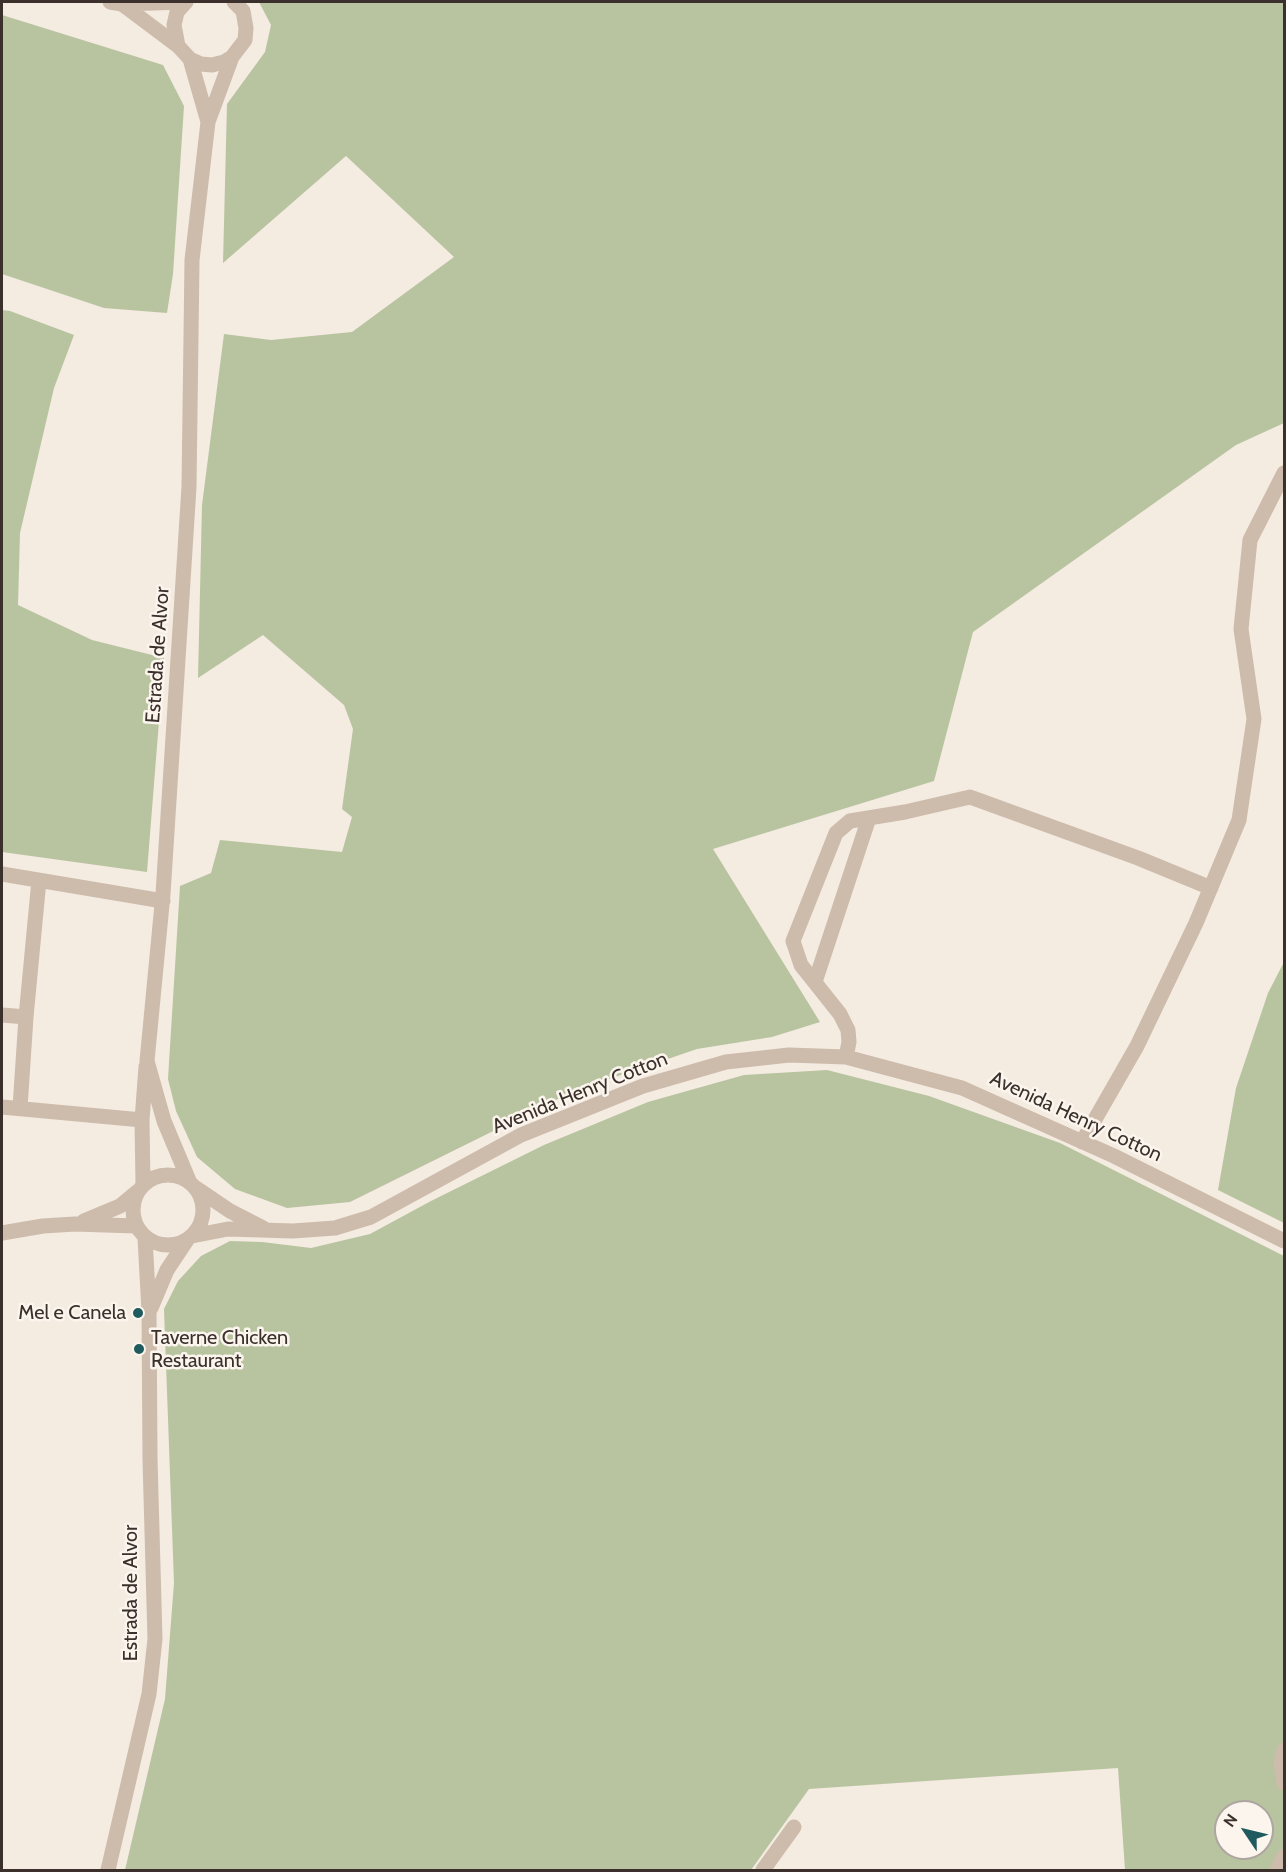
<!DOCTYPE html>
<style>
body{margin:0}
#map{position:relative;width:1286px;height:1872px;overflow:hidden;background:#f4ebe1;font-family:Cabin,sans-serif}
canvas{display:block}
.frame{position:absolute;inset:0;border:3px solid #3b302b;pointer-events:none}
.north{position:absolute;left:1214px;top:1800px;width:60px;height:60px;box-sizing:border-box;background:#fbf5ee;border:2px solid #aea6a0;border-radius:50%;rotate:305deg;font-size:16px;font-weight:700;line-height:24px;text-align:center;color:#3b302b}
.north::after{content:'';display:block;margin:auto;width:21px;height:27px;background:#1f5a5e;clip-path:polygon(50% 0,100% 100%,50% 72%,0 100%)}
</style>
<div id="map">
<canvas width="1286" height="1872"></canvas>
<div class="frame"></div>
<div class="north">N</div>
</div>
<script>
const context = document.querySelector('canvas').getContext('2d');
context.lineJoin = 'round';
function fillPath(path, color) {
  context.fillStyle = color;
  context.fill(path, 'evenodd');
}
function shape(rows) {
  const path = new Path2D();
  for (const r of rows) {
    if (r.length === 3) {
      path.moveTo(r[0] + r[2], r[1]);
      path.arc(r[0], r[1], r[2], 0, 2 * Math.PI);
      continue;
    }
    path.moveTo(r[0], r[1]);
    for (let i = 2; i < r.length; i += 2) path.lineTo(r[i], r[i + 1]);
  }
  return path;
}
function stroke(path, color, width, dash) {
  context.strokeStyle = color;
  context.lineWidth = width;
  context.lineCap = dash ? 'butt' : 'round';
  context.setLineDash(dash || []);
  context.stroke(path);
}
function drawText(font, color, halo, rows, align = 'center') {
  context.font = font + ' Cabin,sans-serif';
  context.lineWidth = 5;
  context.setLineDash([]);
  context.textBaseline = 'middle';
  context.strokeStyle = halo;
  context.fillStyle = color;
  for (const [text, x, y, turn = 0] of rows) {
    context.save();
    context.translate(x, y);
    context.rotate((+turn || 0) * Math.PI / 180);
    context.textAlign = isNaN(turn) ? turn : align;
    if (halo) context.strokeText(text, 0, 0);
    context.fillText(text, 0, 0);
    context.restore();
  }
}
fillPath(shape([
 [259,2,1284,2,1284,423,1236,445,973,632,934,781,713,849,820,1022,772,1037,697,1049,574,1091,350,1202,287,1208,235,1189,197,1157,176,1111,168,1079,180,886,211,873,220,840,342,852,352,817,342,809,353,729,344,705,263,635,198,678,202,505,224,334,271,340,352,332,454,257,346,156,223,263,227,104,265,52,271,25],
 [2,15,163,65,184,106,173,274,167,313,104,308,2,274],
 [2,310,10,311,74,335,54,388,20,533,18,605,92,640,164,658,147,872,2,852],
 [1284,962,1284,1223,1218,1190,1236,1088,1268,993],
 [827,1070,929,1096,1060,1143,1284,1256,1284,1870,1125,1870,1118,1768,809,1789,751,1870,125,1870,165,1699,174,1583,164,1309,178,1281,201,1256,230,1241,262,1242,311,1248,370,1234,431,1201,544,1145,648,1102,744,1075],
 [1226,1812,1262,1812,1262,1848,1226,1848]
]), '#b8c4a0');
stroke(shape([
 [110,2,122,4,178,46],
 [186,2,177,12,174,25,178,46,190,59,201,64,212,65,224,62,232,57,245,40,246,28,243,11,234,2],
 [122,4,185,2],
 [190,59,208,122],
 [2,874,163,901],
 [815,982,869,818],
 [2,1015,26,1017],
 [846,1057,849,1042,848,1030,840,1014,801,965,793,941,836,833,850,821,905,812,970,797,1138,858,1211,888],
 [2,1107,142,1120],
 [20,1108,26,1017,39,880],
 [1082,1142,1137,1046,1196,923,1239,820,1254,719,1241,629,1250,540,1284,473],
 [168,1210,35],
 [190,1183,164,1121,147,1061,163,894,189,487,192,260,208,122,232,57],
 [143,1185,142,1120,146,1067],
 [196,1188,230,1211,263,1228],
 [84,1221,120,1206,138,1191],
 [2,1233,43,1226,75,1224,136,1226],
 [192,1236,228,1229,293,1231,335,1228,371,1217,521,1135,643,1086,726,1062,789,1055,846,1057,962,1088,1114,1156,1284,1241],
 [151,1308,167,1270,187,1240],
 [1284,1750,1281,1763,1284,1783],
 [108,1870,149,1694,155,1639,150,1459,149,1311,145,1238],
 [763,1870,794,1827],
 [1277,1870,1284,1856]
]), '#cdbbac', 15);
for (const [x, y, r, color] of [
 [138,1313,6,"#1f5a5e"],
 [139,1349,6,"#1f5a5e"]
]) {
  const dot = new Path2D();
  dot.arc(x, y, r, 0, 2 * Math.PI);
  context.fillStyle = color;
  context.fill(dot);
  stroke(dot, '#fbf5ee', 2);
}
drawText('20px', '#3b302b', '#fbf5ee', [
 ["Estrada de Alvor",158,655,-86],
 ["Avenida Henry Cotton",580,1093,-22],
 ["Avenida Henry Cotton",1076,1117,25],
 ["Estrada de Alvor",131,1593,-90]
]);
drawText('20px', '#3b302b', '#fbf5ee', [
 ["Mel e Canela",126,1313],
 ["Taverne Chicken",151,1338,"left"],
 ["Restaurant",151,1361,"left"]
], 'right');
</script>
